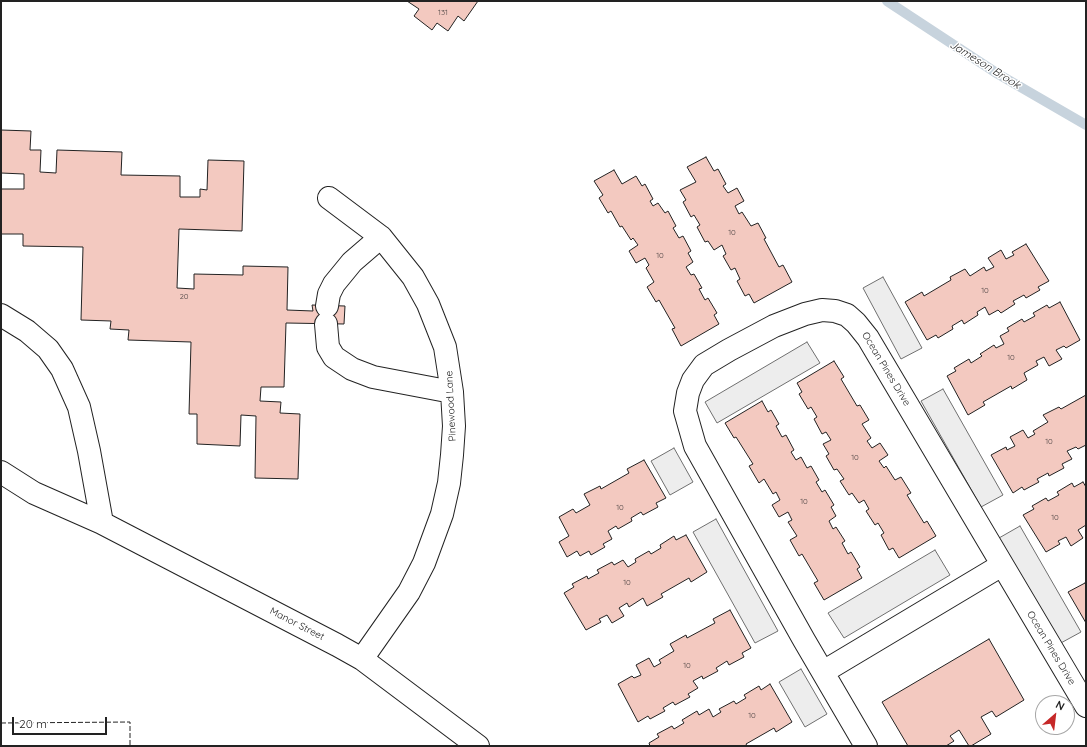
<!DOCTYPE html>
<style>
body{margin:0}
#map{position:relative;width:1087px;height:747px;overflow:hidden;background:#fff;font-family:Quicksand,sans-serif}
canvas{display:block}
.frame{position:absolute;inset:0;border:2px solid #222;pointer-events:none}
.north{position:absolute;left:1035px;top:695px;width:40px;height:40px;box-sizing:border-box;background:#fff;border:1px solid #a7a7a7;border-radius:50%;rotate:28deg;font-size:11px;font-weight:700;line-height:16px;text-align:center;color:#222}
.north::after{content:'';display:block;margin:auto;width:14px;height:18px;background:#c62828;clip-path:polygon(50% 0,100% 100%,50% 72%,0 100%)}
.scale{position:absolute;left:12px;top:717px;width:95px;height:18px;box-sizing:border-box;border:2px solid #222;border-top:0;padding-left:5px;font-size:12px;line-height:14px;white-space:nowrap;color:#222;-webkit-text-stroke:3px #fff;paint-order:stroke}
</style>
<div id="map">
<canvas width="1087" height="747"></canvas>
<div class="frame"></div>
<div class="north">N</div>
<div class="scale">20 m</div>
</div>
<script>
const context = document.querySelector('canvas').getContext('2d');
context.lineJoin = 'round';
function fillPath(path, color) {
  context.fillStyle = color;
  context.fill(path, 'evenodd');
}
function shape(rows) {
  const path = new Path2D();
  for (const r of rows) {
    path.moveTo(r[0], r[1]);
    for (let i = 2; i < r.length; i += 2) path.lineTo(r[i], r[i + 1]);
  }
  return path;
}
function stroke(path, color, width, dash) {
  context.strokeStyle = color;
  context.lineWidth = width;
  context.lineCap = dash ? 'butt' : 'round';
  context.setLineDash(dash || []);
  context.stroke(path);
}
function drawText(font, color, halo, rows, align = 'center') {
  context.font = font + ' Quicksand,sans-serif';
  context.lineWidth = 3;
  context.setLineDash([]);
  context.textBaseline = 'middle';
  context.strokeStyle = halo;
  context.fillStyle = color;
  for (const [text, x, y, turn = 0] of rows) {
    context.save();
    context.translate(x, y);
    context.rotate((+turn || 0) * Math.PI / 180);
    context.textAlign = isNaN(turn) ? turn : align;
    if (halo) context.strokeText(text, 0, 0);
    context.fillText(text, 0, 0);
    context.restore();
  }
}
const parking = shape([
 [883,277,922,348,901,359,863,288,883,277],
 [807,342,820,363,717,423,705,402,807,342],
 [943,389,1003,495,981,507,921,401,943,389],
 [674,448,693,482,670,495,651,461,674,448],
 [716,519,778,631,755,643,693,532,716,519],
 [1020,526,1081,632,1059,644,999,538,1020,526],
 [935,550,950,575,844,638,828,613,935,550],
 [801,669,827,714,805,727,779,682,801,669]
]);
fillPath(parking, '#ededed');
stroke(parking, '#6f6f6f', 1);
stroke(shape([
 [887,1,998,74,1086,125]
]), '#c7d3dd', 10);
const building = shape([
 [407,1,478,1,464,21,458,16,448,31,437,23,432,30,414,16,419,9,407,1],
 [1,130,31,131,30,150,41,150,40,172,56,173,57,150,122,152,121,175,180,176,180,197,200,197,200,189,207,190,208,160,244,161,242,231,179,229,177,288,194,289,194,274,243,275,243,266,288,267,287,310,313,311,312,305,345,306,344,324,286,323,284,387,261,387,260,401,281,402,280,413,300,414,298,479,255,478,256,416,241,415,240,446,197,444,197,414,189,414,191,342,128,340,129,330,110,329,111,321,81,320,83,247,23,246,23,234,1,234,1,189,24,189,24,174,1,173,1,130],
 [706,157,714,171,718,169,726,184,723,186,728,193,737,188,744,201,735,206,739,214,742,212,751,226,758,223,766,238,764,239,779,267,783,265,792,282,754,303,749,294,745,296,737,281,740,279,735,268,731,270,723,256,726,254,722,245,714,250,708,241,705,242,697,227,700,225,694,215,691,217,683,202,686,200,680,190,696,182,687,167,706,157],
 [614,170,622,184,636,176,642,186,645,184,653,199,650,201,653,206,658,203,665,213,668,211,676,226,673,228,679,238,683,236,691,251,688,253,693,262,686,267,691,275,694,274,702,288,699,289,705,300,708,298,717,313,714,315,719,324,681,346,672,329,675,328,659,300,656,302,647,287,654,282,646,268,649,265,645,258,636,263,629,251,638,245,633,238,631,240,622,226,620,227,611,211,608,213,599,198,603,195,594,181,614,170],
 [1026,244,1049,281,1038,287,1040,290,1026,298,1024,295,1013,301,1015,304,1001,313,998,310,989,315,985,307,977,312,978,315,964,324,962,320,952,326,953,329,938,338,936,335,927,340,905,302,922,292,924,296,951,280,950,277,965,269,970,276,984,267,986,271,994,267,988,258,1001,250,1006,259,1014,255,1012,252,1026,244],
 [1060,302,1080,340,1066,348,1064,346,1056,350,1062,359,1049,366,1044,357,1036,361,1038,365,1024,373,1027,380,1012,389,1011,386,983,402,985,405,968,415,947,376,956,371,954,368,969,359,971,363,982,356,980,354,994,345,996,348,1004,344,1000,336,1009,331,1007,328,1022,319,1024,322,1035,316,1033,313,1047,305,1049,308,1060,302],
 [834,361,844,377,841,379,857,406,860,405,869,420,862,424,871,438,867,441,872,448,880,443,888,455,879,461,884,468,886,466,895,480,901,477,911,493,907,495,924,523,927,521,936,536,899,558,893,548,889,550,881,535,884,533,878,523,875,525,866,511,869,509,864,500,859,503,852,493,849,495,840,481,844,479,837,469,834,470,826,456,829,454,823,444,831,440,826,432,822,434,814,419,817,417,811,407,808,409,799,394,802,392,797,383,834,361],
 [1086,395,1086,445,1078,449,1076,447,1067,451,1072,459,1062,464,1064,468,1049,476,1048,473,1037,479,1039,482,1024,490,1022,487,1013,493,991,455,1006,447,1007,450,1015,446,1010,437,1023,430,1028,438,1035,434,1033,431,1048,422,1043,415,1059,407,1061,409,1086,395],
 [762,401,768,412,771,410,779,424,776,426,782,437,786,435,794,450,791,452,796,460,801,457,807,468,811,466,819,480,816,482,822,492,825,490,834,505,831,507,836,516,829,521,833,529,836,527,845,541,842,543,848,554,851,552,860,567,857,569,862,578,824,600,814,583,818,581,802,554,799,556,790,540,797,536,788,522,792,520,788,512,779,517,772,505,780,500,776,492,773,494,764,479,759,483,749,466,753,464,736,437,734,438,725,423,762,401],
 [644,460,666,498,656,503,658,507,643,515,641,512,631,518,632,521,618,529,616,526,608,531,612,539,603,544,605,547,591,555,589,551,580,556,577,551,567,557,559,542,569,536,559,517,573,509,576,513,590,505,584,494,600,486,601,489,629,473,627,469,644,460],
 [1083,482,1086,487,1086,525,1078,530,1083,538,1071,546,1066,537,1058,541,1060,544,1046,552,1023,515,1034,509,1032,506,1046,498,1048,501,1059,495,1057,492,1072,483,1074,487,1083,482],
 [686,535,707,572,691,582,689,578,661,594,663,597,647,606,643,598,629,607,627,603,619,608,624,616,612,623,607,615,599,619,601,622,586,630,564,593,574,587,572,584,587,576,588,579,599,573,597,570,612,562,614,565,623,560,628,567,636,562,635,559,649,551,651,554,661,548,660,545,674,536,676,540,686,535],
 [1085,583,1086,585,1086,623,1068,592,1085,583],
 [730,610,751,648,742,653,744,657,729,665,727,661,716,668,718,671,703,679,702,676,693,681,698,688,688,694,690,697,675,705,673,702,663,708,665,711,650,719,648,716,638,722,618,684,632,676,634,678,641,675,636,665,649,658,654,667,661,663,659,660,674,651,670,644,686,635,687,638,715,623,713,619,730,610],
 [989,639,1024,700,996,717,992,711,981,717,991,734,971,746,969,746,959,730,950,736,954,741,946,746,908,746,882,702,989,639],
 [770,684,792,722,776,732,774,728,746,744,747,746,650,746,649,743,659,737,657,734,672,726,674,729,684,723,682,720,697,711,699,715,709,709,713,717,721,712,719,709,734,701,736,704,746,698,744,695,759,686,761,690,770,684]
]);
fillPath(building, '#f3c9c0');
stroke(building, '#222', 1);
const minor = shape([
 [329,198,381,237,413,277,428,304,445,347,452,392,454,426,452,455,449,483,442,514,424,563,409,592,362,659],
 [327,306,329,294,334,284,352,262,381,237],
 [1,315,27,331,48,349,62,369,79,407,89,451,102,523],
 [326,324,328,347,334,357,352,369,373,377,452,392],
 [1,472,34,493,102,523,337,645,362,659,478,746],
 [823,672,1002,565],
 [866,746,804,640,695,446,685,411,688,393,693,380,704,365,729,350,774,326,805,314,822,310,835,311,847,315,856,323,868,338,1086,706]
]);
stroke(minor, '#222', 24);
stroke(minor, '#fff', 22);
stroke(shape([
 [1,723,130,722,130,746]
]), '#222', 1, [5, 2]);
drawText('8px', '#564c4a', null, [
 ["131",443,13],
 ["10",732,233],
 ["10",660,256],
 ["10",985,291],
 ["20",184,297],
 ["10",1011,358],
 ["10",1049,442],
 ["10",855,458],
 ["10",804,502],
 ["10",620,508],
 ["10",1055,518],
 ["10",627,583],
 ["10",687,666],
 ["10",752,716]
]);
drawText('10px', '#222', '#fff', [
 ["Ocean Pines Drive",886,369,59],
 ["Pinewood Lane",451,406,-93],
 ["Manor Street",297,624,27],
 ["Ocean Pines Drive",1051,648,59]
]);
drawText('italic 11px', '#222', '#fff', [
 ["Jameson Brook",985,65,32]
]);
</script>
